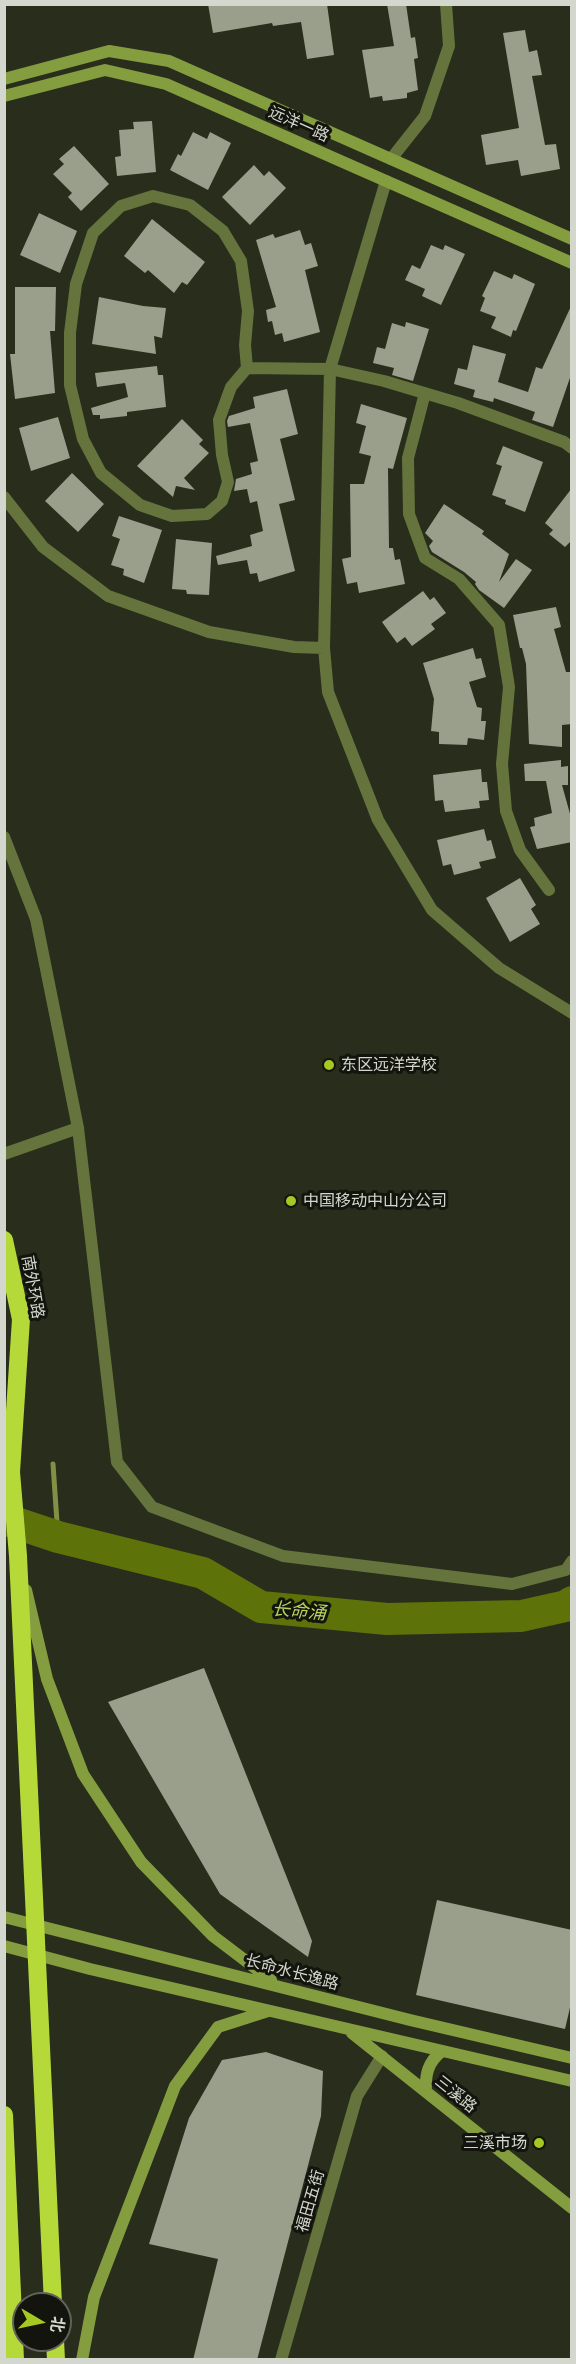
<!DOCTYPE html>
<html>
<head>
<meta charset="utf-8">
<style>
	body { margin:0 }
	#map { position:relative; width:576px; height:2364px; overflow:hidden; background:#282d1c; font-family:"Exo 2","Noto Sans SC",sans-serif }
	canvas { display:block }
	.frame { position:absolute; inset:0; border:6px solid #d4d7cd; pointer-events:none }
	.north { position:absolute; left:12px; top:2292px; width:60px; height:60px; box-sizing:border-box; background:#12140d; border:2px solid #60625a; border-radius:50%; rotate:99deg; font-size:16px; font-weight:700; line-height:24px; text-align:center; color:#d4d7cd }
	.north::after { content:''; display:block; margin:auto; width:21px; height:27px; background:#a5c823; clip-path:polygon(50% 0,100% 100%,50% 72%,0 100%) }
</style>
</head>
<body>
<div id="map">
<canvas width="576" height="2364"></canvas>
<div class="frame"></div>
<div class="north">北</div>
</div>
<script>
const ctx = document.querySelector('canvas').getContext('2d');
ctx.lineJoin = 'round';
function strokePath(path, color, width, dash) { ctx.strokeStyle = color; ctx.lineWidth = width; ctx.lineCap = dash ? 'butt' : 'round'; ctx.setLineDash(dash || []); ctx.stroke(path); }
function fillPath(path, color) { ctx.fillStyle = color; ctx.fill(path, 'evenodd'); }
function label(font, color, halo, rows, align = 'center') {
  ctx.font = font + ' "Exo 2","Noto Sans SC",sans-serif'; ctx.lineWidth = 6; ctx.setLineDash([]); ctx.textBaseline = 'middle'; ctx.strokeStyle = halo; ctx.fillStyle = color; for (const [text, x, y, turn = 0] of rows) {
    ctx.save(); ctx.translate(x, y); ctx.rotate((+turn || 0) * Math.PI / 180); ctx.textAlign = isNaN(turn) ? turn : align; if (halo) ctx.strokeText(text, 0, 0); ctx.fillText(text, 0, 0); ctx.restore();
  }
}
const stream = new Path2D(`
	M53 1464 58 1537`);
const river = new Path2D(`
	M4 1519 58 1537 203 1573 261 1607 387 1619 521 1616 566 1606 572 1602`);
const building = new Path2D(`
	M208 4H327L334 55 307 59 301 22 273 26 272 23 213 33Z
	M387 4H406L411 38 415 37 418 58 414 59 418 90 407 93V98L383 101 382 96 370 98 362 50 394 46Z
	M525 30 529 52 537 50 542 75 532 76 545 145 556 144 560 169 521 176 518 160 486 165 481 135 519 128 503 33Z
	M152 121 156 172 117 176 115 157 121 156 119 130 134 129 133 122Z
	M193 132 207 139 210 132 231 143 208 190 170 170 178 154 181 156Z
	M74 146 109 184 81 211 68 197 72 193 53 174 64 164 59 159Z
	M254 165 264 176 269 171 286 188 250 225 222 197Z
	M39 213 77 231 60 273 20 255Z
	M152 219 205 262 187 285 182 282 174 293 148 270 145 273 124 256Z
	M300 230 305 245 311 243 318 266 305 270 320 332 284 342 282 333 275 335 272 321 268 322 266 310 276 307 256 240 273 234 275 238Z
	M431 245 443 250 445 245 465 254 441 305 422 296 425 289 405 280 412 265 420 269Z
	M494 271 512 279 514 274 535 284 516 331 513 330 511 337 491 328 496 317 480 311 485 298 482 296Z
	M15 287H56L55 331H50L55 393 15 399 10 354H15Z
	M99 297 143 306 166 308 162 338 154 336 156 354 92 344Z
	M572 304V372L553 427 532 420 535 412 494 398 493 402 473 397 475 390 454 384 458 368 467 370 473 345 506 354 498 382 528 392 536 367 542 369Z
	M406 322 429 329 413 381 392 375 394 368 373 363 377 347 385 349 392 323 405 327Z
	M157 366 158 375H163L166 407 127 412V416L100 419V415H93L91 408 128 397 125 383 97 387 95 373Z
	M287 389 298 434 280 439 295 500 279 504 295 571 259 582 257 573 250 574 247 560 218 565 216 556 252 546 250 535 263 531 257 501 250 503 247 489 234 491 236 479 252 474 250 463 258 461 250 423 228 427 227 421 229 416 255 408 253 397Z
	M361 404 407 418 393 469 388 468 389 548H393L395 560 400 559 405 584 359 593 357 582 347 584 342 559 351 557 350 484H364L371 456 359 453 366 426 356 423Z
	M58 417 70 458 31 471 19 428Z
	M182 419 203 440 199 444 209 453 184 478 195 490 176 486 173 497 137 466Z
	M503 446 543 462 525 512 505 504 506 500 492 495 502 466 496 464Z
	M72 473 104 504 78 532 45 501Z
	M572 488V540L565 547 549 534 553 530 545 523Z
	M444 504 484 531 482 534 509 554 499 582 516 559 532 570 504 608 479 590 475 584 476 582 464 572 432 552 429 546 433 541 425 533Z
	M119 516 162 530 144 583 123 575 124 569 111 565 120 539 112 536Z
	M176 539 212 543 209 595 187 594 186 590 172 589Z
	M423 591 430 600 434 597 446 613 431 624 435 629 412 646 405 637 397 643 382 622Z
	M556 607 561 627 554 629 566 672H570L572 698V724L562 725V747L529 744 526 664 522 648H520L513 615Z
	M473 648 476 659 481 658 486 677 469 682 477 707 482 708 481 721H486L484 740 468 738 467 745 439 744V732L431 731 434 699 423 663Z
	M561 760V767L568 766V785H562L572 821V842L537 849 530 827 535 826 534 818 552 813 546 781H525L524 764Z
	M481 769 482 782H487L489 800 479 801 480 808 445 812 443 800 435 801 433 775Z
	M484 829 487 841 491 840 496 858 479 862 481 868 454 875 451 864 443 866 437 840Z
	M520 878 536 905 531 909 540 924 510 942 486 898Z
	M204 1668 312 1941 308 1957 220 1894 108 1702Z
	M437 1900 572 1930V1999L565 2029 416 1995Z
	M266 2052 323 2071 321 2116 257 2360H193L218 2259 149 2244 189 2118 222 2060Z`);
const street = new Path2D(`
	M391 159 425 116 449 46 446 4
	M247 368 245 345 248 311 241 261 223 231 190 205 153 196 121 206 93 233 76 284 70 333V385L83 439 101 473 140 505 172 516 207 514 222 501 228 482 222 455 219 420 231 387 247 368 330 369 384 381 458 403 564 442 572 448
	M425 393 408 458 409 514 425 558 459 579 499 625 509 687 502 764 506 811 520 850 549 890
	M4 497 43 547 108 596 209 632 294 647 324 648 328 692 378 820 432 910 499 968 572 1013
	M324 648 330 369 386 181
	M4 837 36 919 78 1128
	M4 1154 78 1128 117 1462 152 1507 283 1556 512 1584 566 1570 572 1561
	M281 2360 357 2096 382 2056`);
const secondary = new Path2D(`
	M4 79 109 51 169 61 572 239
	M4 96 105 70 166 84 572 263
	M26 1590 47 1679 83 1774 141 1862 213 1936 271 1980
	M4 1917 410 2020 572 2058
	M4 1946 90 1969 572 2081
	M352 2033 572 2208
	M426 2092C425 2074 428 2062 442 2051
	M82 2360 94 2297 175 2086 218 2027 268 2011`);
const highway = new Path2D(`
	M4 1240 21 1319 11 1472 18 1556 53 2304
	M4 2115 15 2360
	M55 2340 56 2360`);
const markers = [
	[329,1065,6,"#a5c823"],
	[291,1201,6,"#a5c823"],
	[539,2143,6,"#a5c823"]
];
const streetNames = [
	["远洋一路",299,124,24],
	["南外环路",33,1287,80],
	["长命水长逸路",292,1972,15],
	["三溪路",456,2094,39],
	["福田五街",310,2201,-74]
];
const poiNames = [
	["东区远洋学校",341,1065],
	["中国移动中山分公司",303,1201],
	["三溪市场",527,2143,"right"]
];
const waterNames = [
	["长命涌",299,1611,5]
];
strokePath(stream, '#819044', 5);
strokePath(river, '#5d7209', 32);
fillPath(building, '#999f8b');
strokePath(street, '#64743c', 12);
strokePath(secondary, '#849d3f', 12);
strokePath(highway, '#b4d939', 18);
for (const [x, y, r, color] of markers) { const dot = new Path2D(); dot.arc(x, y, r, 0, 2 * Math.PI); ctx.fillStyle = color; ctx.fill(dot); strokePath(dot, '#12140d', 2); }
label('16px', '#d4d7cd', '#12140d', streetNames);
label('16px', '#d4d7cd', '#12140d', poiNames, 'left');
label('italic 18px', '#b5d45b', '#12140d', waterNames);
</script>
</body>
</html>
